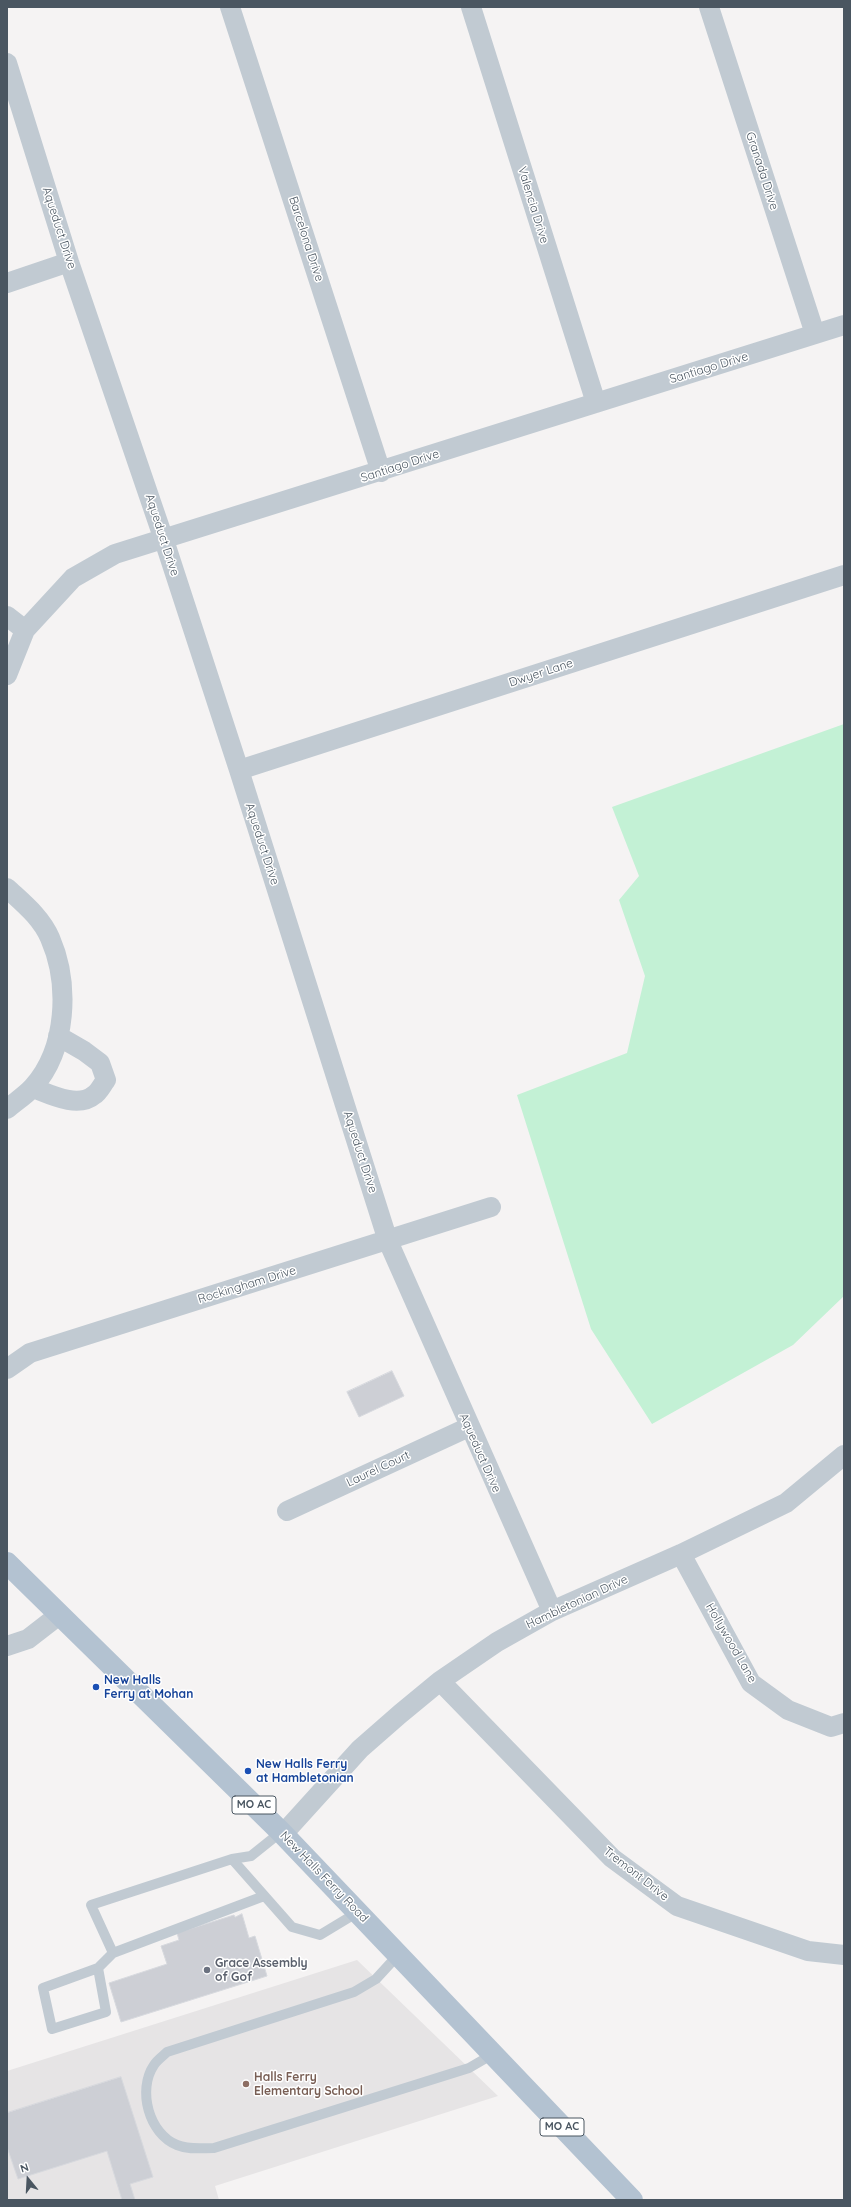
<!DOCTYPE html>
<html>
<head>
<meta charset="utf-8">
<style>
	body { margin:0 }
	#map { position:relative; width:851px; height:2207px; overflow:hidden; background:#f5f3f3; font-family:Quicksand,sans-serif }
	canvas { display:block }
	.frame { position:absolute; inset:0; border:8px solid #4a5661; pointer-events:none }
	.north { position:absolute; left:8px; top:2159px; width:40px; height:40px; -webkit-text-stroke:3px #fff; paint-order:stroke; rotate:342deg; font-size:11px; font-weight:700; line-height:16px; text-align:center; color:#4a5661 }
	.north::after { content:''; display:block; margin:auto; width:14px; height:18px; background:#4a5661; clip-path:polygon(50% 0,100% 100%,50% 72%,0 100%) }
</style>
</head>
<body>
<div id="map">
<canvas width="851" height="2207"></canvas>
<div class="frame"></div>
<div class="north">N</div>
</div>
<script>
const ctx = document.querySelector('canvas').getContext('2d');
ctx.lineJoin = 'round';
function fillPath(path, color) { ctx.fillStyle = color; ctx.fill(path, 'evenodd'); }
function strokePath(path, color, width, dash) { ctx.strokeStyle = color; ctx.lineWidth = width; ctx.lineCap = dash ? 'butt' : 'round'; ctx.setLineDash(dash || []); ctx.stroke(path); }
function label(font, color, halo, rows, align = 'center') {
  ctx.font = font + ' Quicksand,sans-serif'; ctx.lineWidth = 3; ctx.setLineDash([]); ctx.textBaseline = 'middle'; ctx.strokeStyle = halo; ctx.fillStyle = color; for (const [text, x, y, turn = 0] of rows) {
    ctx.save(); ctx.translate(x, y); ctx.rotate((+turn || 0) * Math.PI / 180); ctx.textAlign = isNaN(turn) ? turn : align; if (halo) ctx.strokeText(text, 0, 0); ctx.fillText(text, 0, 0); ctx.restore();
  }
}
const education = new Path2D(`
	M357 1960 498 2096 215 2186 219 2200H7V2071Z`);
const green = new Path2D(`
	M844 724V1296L793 1345 652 1424 591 1329 517 1095 627 1053 645 976 619 900 639 876 612 807Z`);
const building = new Path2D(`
	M392 1371 404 1396 359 1417 347 1392Z
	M242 1914 249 1938 255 1936 267 1976 121 2022 109 1983 167 1964 161 1946 179 1940 177 1933 234 1915 235 1917Z
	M121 2077 153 2177 130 2184 135 2200H122L107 2151 18 2179 7 2147V2113Z`);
const service = new Path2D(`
	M232 1859 292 1927 320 1935 358 1912
	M264 1896 113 1953 91 1905 232 1859 251 1856 281 1832
	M398 1955 376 1979 354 1992 167 2052C163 2056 157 2060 154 2065 137 2090 149 2134 177 2145 189 2150 201 2148 214 2148L469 2068 493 2054
	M98 1968 106 2012 52 2029 43 1988 98 1968 113 1953`);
const minor = new Path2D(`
	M230 7 381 472
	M471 7 596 403
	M709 7 815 334
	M7 63 69 262 164 540 239 770 388 1241 552 1611
	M7 283 69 262
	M7 616 25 630
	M7 675 25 630 73 578 115 554 844 325
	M239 770 844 575
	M7 888C23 903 41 917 50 938 70 984 67 1049 33 1087 26 1095 15 1102 7 1109
	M33 1088C49 1094 78 1109 94 1095 99 1092 102 1085 106 1080L100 1063 84 1051 58 1036
	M7 1369 30 1353 491 1207
	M287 1511 469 1427
	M681 1554 751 1683 788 1710 831 1727 844 1723
	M7 1646 28 1639 59 1615
	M440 1681 612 1858 677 1906 808 1951 844 1955
	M283 1834 360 1749 400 1714 440 1681 497 1642 552 1611 681 1554 786 1503 844 1455`);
const primary = new Path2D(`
	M7 1563 281 1832 632 2200`);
const markers = [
	[96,1687,4,"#1a4fb4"],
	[248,1771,4,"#1a4fb4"],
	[207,1970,4,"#6b7280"],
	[246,2084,4,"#8d6e63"]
];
const shields = [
	[254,1805,44],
	[562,2127,44]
];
const shieldNames = [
	["MO AC",254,1805],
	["MO AC",562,2127]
];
const streetNames = [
	["Granada Drive",762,171,72],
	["Valencia Drive",533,205,73],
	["Aqueduct Drive",59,228,72],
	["Barcelona Drive",306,239,72],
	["Santiago Drive",709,368,-17],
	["Santiago Drive",400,466,-18],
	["Aqueduct Drive",162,535,72],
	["Dwyer Lane",541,673,-18],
	["Aqueduct Drive",262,844,72],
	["Aqueduct Drive",360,1152,72],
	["Rockingham Drive",247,1285,-17],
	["Aqueduct Drive",480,1453,66],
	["Laurel Court",378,1469,-25],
	["Hambletonian Drive",577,1602,-25],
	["Hollywood Lane",731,1643,60],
	["Tremont Drive",636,1874,38],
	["New Halls Ferry Road",324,1877,46]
];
const transitNames = [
	["New Halls",104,1680],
	["Ferry at Mohan",104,1694],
	["New Halls Ferry",256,1764],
	["at Hambletonian",256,1778]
];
const worshipNames = [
	["Grace Assembly",215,1963],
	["of Gof",215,1977]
];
const educationNames = [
	["Halls Ferry",254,2077],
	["Elementary School",254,2091]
];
fillPath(education, '#e6e4e5');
fillPath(green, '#c3f1d5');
fillPath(building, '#cdcfd5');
strokePath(building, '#d7d9de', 1);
strokePath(service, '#c1cad2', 10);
strokePath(minor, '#c1cad2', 20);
strokePath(primary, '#b3c2d1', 22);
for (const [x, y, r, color] of markers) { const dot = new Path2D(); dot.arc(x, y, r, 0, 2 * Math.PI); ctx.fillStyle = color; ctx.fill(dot); strokePath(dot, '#fff', 1.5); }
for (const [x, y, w] of shields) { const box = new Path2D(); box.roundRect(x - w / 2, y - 9, w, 18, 3); ctx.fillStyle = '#fff'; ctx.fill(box); strokePath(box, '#4a5661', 1); }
label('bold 11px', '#4a5661', null, shieldNames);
label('12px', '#4a5661', '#fff', streetNames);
label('bold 12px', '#164399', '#fff', transitNames, 'left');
label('bold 12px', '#5b616d', '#fff', worshipNames, 'left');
label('bold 12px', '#785e54', '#fff', educationNames, 'left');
</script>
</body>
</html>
